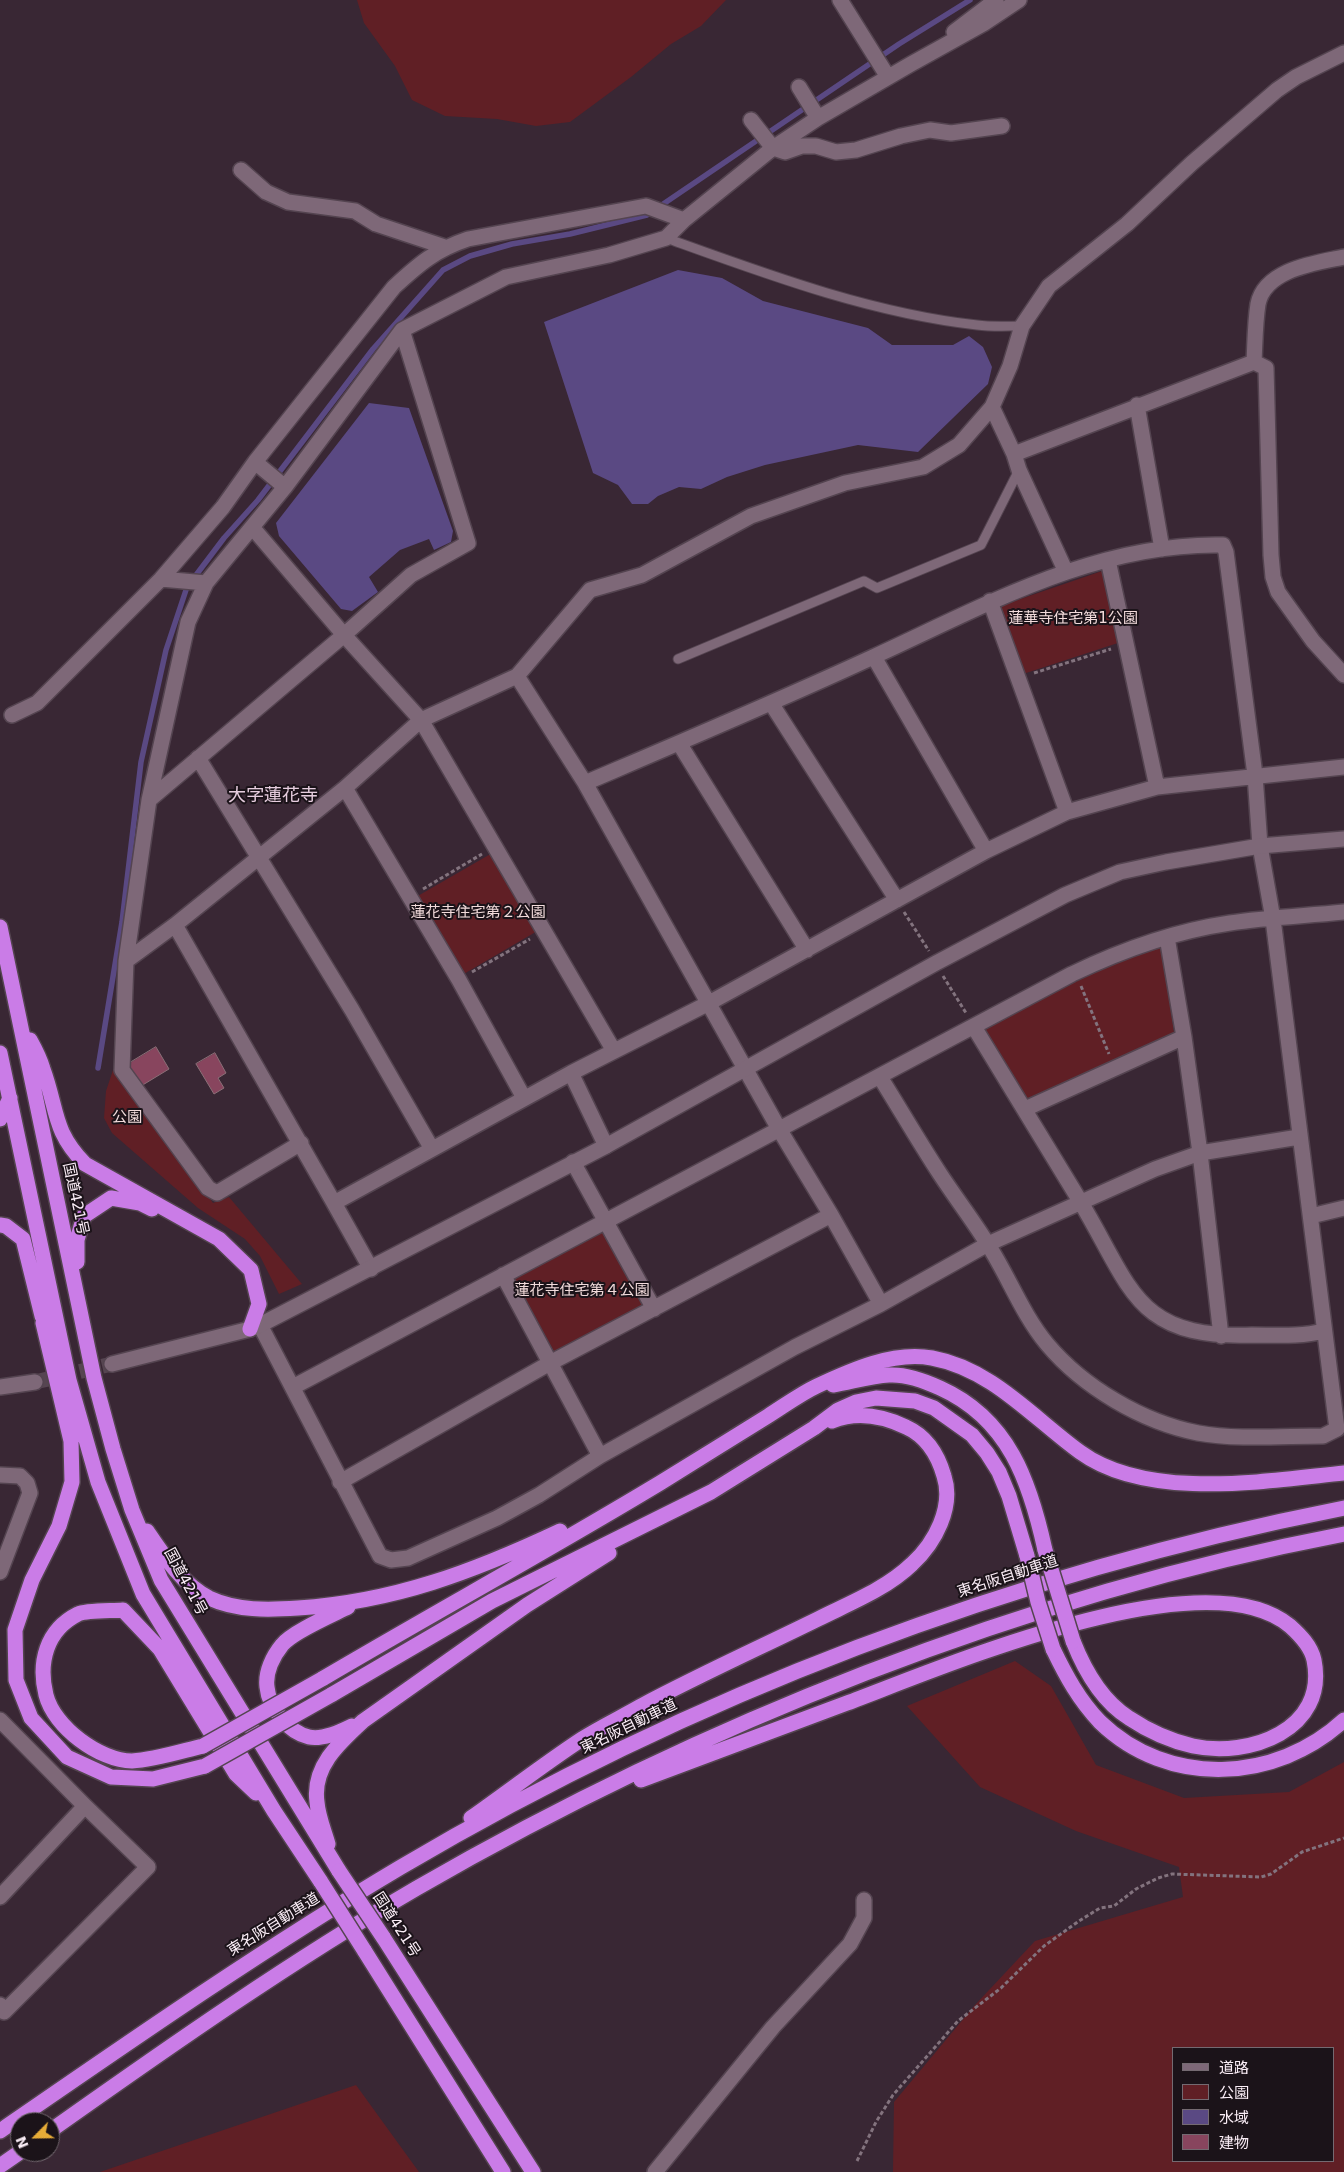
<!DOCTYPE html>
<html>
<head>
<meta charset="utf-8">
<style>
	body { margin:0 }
	#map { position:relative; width:1344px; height:2172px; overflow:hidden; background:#392734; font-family:"DejaVu Sans","Noto Sans JP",sans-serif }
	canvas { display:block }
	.legend { position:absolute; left:1172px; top:2047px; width:162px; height:115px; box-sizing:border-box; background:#1b1319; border:1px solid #746a71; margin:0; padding:6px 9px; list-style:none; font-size:15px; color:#faedf6 }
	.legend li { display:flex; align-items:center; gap:10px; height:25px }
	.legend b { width:25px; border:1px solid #746a71 }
	.north { position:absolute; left:10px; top:2112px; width:50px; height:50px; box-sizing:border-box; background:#1b1319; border:1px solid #746a71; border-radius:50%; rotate:247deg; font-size:14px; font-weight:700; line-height:20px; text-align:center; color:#faedf6 }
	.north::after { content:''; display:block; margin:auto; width:18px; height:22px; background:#e7ac37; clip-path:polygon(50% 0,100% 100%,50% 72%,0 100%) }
</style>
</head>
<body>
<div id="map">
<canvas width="1344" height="2172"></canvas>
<ul class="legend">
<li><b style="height:6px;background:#7e6878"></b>道路</li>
<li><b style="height:14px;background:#601f25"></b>公園</li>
<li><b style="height:14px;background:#5a4983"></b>水域</li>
<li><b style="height:14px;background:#88455e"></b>建物</li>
</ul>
<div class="north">N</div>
</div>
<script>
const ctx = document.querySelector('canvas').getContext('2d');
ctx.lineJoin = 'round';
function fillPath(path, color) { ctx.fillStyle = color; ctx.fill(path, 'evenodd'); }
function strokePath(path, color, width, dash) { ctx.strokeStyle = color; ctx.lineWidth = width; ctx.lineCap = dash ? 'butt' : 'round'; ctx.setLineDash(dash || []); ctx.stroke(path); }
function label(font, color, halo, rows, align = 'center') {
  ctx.font = font + ' "DejaVu Sans","Noto Sans JP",sans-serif'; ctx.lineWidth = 4; ctx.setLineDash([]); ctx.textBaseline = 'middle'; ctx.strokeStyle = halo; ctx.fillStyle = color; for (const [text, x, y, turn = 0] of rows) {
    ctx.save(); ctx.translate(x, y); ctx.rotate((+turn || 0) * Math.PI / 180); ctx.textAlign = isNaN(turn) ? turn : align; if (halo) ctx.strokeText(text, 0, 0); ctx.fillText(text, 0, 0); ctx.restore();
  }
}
const green = new Path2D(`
	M357 0H726L701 26 671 44 631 77 570 122 536 126 497 119 445 116 412 100 395 66 364 23Z
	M1105 570 1121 642 1023 674 997 607Z
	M494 852 539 930 462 975 416 897Z
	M1162 947 1174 1033 1027 1099 984 1029 1112 963Z
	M114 1067 213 1203 229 1197 302 1284 279 1294 260 1256 245 1239 198 1208 112 1133 104 1118 106 1091Z
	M605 1228 648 1305 556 1355 514 1278Z
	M1015 1661 1051 1686 1096 1765 1184 1798 1289 1792 1344 1762V2172H893L894 2102 975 2005 1035 1941 1183 1897 1179 1867 1076 1831 980 1787 907 1706ZM1173 2048H1333V2161H1173Z
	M356 2085 419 2172H100Z`);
const water = new Path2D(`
	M678 270 722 278 763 301 868 328 892 345H953L969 336 983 347 992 367 988 384 918 452 858 445 765 465 727 477 701 489 679 487 658 496 648 504H632L618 485 593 473 544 322Z
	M369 403 409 408 453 531 451 542 434 550 429 539 400 550 369 577 378 592 352 611 341 609 279 536 276 523Z`);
const stream = new Path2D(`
	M98 1068 122 922 141 762 166 650 187 587 224 538 258 500 373 349 443 270 470 256 512 244 570 234 647 215 899 44 970 0`);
const building = new Path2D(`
	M156 1047 169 1069 141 1086 128 1064Z
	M215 1053 226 1073 218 1078 224 1088 214 1094 196 1064Z`);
const secondaryTunnel = new Path2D(`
	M35 1382 112 1364`);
const path = new Path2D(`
	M1034 673 1111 649
	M423 889 482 854
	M904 912 929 951
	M472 972 530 939
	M943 976 966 1013
	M1081 986 1109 1054
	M857 2161 876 2122 893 2095 958 2021 1001 1988 1044 1946 1079 1921 1100 1908 1114 1906 1136 1889 1158 1878 1172 1874 1261 1877 1271 1874 1302 1852 1344 1838`);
const lane = new Path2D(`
	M666 238C766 274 870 313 977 325 992 327 1007 326 1022 326
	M678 659 864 581 877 588 981 545 1019 470`);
const street = new Path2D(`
	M840 0 888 77
	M954 32 996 0
	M799 87 818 118
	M751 120 773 148 785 152 802 146H816L836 152 856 150 901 136 930 130 951 133 1002 126
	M241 170 266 192 288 202 355 211 376 224 445 247
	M1254 362C1255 343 1255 323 1258 304 1265 269 1316 263 1344 257
	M1137 405 1162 549
	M992 407 1014 454 1019 470 1066 572
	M1014 454 1254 362 1266 368 1271 555 1273 577 1278 592 1313 641 1344 675
	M255 462 285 487
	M252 527 344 635 421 720 614 1051
	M1108 560 1157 787
	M161 579 206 583
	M990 601 1067 812
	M874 657 986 851
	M517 676 585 783 779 1129 831 1215 881 1304
	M771 703 897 900
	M12 715 37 703 161 579 223 507 255 462 394 287C419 264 435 250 468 239L646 206 684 220
	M679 743 807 950
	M198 758 352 1010 432 1149
	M585 783C681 742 778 701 873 657 984 606 1097 542 1223 545L1226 552 1255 775 1260 846 1273 919 1337 1429 1323 1436C1284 1436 1236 1440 1198 1433 1142 1422 1083 1387 1047 1344 1022 1314 1008 1275 987 1243 972 1219 955 1197 940 1174 919 1142 900 1109 880 1077
	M345 788 459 980 524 1098
	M149 800 344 635 411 575 468 543 402 330
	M175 925 334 1203 571 1073 709 1003 986 851 1067 812 1157 787 1344 767
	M1167 937 1184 1037 1200 1153 1221 1336
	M126 961 175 925 345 788 421 720 517 676 590 590 642 575 751 516 845 483 923 467 959 445 992 407 1010 366 1022 326 1049 286 1127 224 1192 163 1277 90 1296 77 1344 53
	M974 1027C1009 1085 1045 1143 1080 1201 1132 1287 1134 1339 1252 1335 1276 1335 1300 1337 1324 1331
	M571 1073 606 1146
	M1025 1109 1184 1037
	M301 1143 217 1193 208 1188 122 1070 126 961 149 800 188 622 206 583 285 487 402 330 506 277 609 255 666 238 684 220 773 148 818 118 911 64 983 24 1019 0
	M573 1162 654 1309
	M334 1203 371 1269
	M1311 1216 1344 1208
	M503 1275 600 1456
	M260 1325 380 1556 391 1560 408 1558 497 1518 539 1495 600 1456 795 1347 881 1304 988 1244 1155 1169 1200 1153 1299 1137
	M293 1387 1072 974C1122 950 1175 931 1230 923 1268 917 1306 916 1344 912
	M0 1475 20 1476 27 1483 30 1493 0 1572
	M340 1482 550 1363 831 1215
	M0 1720 85 1806 148 1867 4 2012 0 2005
	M0 1897 85 1806
	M655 2172 773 2027 850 1944 864 1918V1900`);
const secondary = new Path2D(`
	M112 1364 250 1329 260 1325 606 1146 936 963 1065 895 1120 872 1166 862 1260 846 1344 839
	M0 1387 35 1382`);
const highway = new Path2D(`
	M0 927 94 1378 113 1449 132 1510 161 1580 339 1871
	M30 1040C35 1049 40 1059 43 1069 58 1110 52 1130 85 1164L219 1239 251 1270 259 1304 250 1329
	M0 1053 69 1380 98 1482 143 1594 274 1811 321 1882
	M0 1119 10 1098
	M0 1225 6 1226 23 1239 42 1316 56 1335
	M77 1262V1240L84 1216 111 1198 140 1203 152 1209
	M43 1323 71 1441
	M833 1385C851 1382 871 1376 889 1375 906 1374 925 1381 940 1388 1009 1419 1030 1482 1045 1550
	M79 1420 71 1441 72 1482 59 1526 32 1580 15 1630 16 1680 31 1718 67 1757 111 1777 153 1779 205 1766
	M147 1531C164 1556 182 1584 209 1598 237 1611 268 1610 298 1608 394 1602 475 1571 560 1531
	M348 1607C332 1615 292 1632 282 1645 273 1656 265 1672 267 1687 269 1708 288 1732 309 1737 322 1740 340 1732 352 1726
	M1053 1649C1066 1676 1079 1700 1100 1722 1168 1788 1276 1783 1344 1720
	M322 1679C434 1613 549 1550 660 1483 696 1461 732 1438 768 1416 784 1406 800 1394 817 1386 851 1370 893 1351 932 1358 992 1369 1033 1418 1080 1452 1147 1501 1266 1481 1344 1473
	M331 1695 492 1601 711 1492 814 1428 838 1410 856 1402 876 1398 915 1401 934 1408 972 1435 987 1453 999 1472 1009 1496 1027 1556
	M203 1746C182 1751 154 1760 132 1761 100 1761 54 1727 46 1695 38 1663 46 1630 78 1614 87 1610 111 1611 123 1610L160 1649 236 1774 256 1793
	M641 1780C710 1754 779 1728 847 1703 941 1668 1204 1554 1290 1626 1300 1635 1311 1646 1314 1660 1328 1730 1249 1758 1193 1746 1171 1741 1147 1730 1129 1718 1102 1701 1084 1669 1073 1641
	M471 1818C508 1792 544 1764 582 1739 601 1727 622 1717 641 1706 699 1675 759 1648 818 1619 850 1603 886 1589 912 1564 935 1543 954 1507 944 1476 938 1455 926 1436 906 1427 883 1416 857 1411 832 1421
	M328 1844C324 1830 318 1816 317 1802 312 1767 339 1743 363 1721L527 1605 609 1553
	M383 1937 533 2172
	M364 1950 503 2172
	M0 2131C132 2040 263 1949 401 1867 692 1695 1013 1573 1344 1508
	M50 2131C170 2046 290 1962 417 1888 699 1725 1024 1595 1344 1534
	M0 2166 20 2152`);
const highwayBridge = new Path2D(`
	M1045 1550 1073 1641
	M1027 1556 1038 1602 1053 1649
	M203 1746 322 1679
	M205 1766 331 1695
	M339 1871 383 1937
	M321 1882 364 1950`);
const parkNames = [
	["蓮華寺住宅第1公園",1073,619],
	["蓮花寺住宅第２公園",478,913],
	["公園",127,1118],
	["蓮花寺住宅第４公園",582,1291]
];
const streetNames = [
	["国道421号",75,1199,78],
	["東名阪自動車道",1008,1577,-18],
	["国道421号",185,1582,62],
	["東名阪自動車道",629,1727,-26],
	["東名阪自動車道",274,1925,-32],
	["国道421号",396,1925,57]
];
const quarterNames = [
	["大字蓮花寺",273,796]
];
fillPath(green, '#601f25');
fillPath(water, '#5a4983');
strokePath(stream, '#5a4983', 5.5);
fillPath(building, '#88455e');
strokePath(building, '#8a6f77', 1);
strokePath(secondaryTunnel, '#564551', 15, [15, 8]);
strokePath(lane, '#544450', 11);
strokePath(street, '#544450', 18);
strokePath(secondary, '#544450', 18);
strokePath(highway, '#544450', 18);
strokePath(path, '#83737e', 3, [4, 2.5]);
strokePath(lane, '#7e6878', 9);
strokePath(street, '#7e6878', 15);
strokePath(secondary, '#7e6878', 15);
strokePath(highway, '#ca7ce7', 15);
strokePath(highwayBridge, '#544450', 18, []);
strokePath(highwayBridge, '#ca7ce7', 15);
label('15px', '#f2dbdb', '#1b1319', parkNames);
label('15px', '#faedf6', '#1b1319', streetNames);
label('18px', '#e6cdde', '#1b1319', quarterNames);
</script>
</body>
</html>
